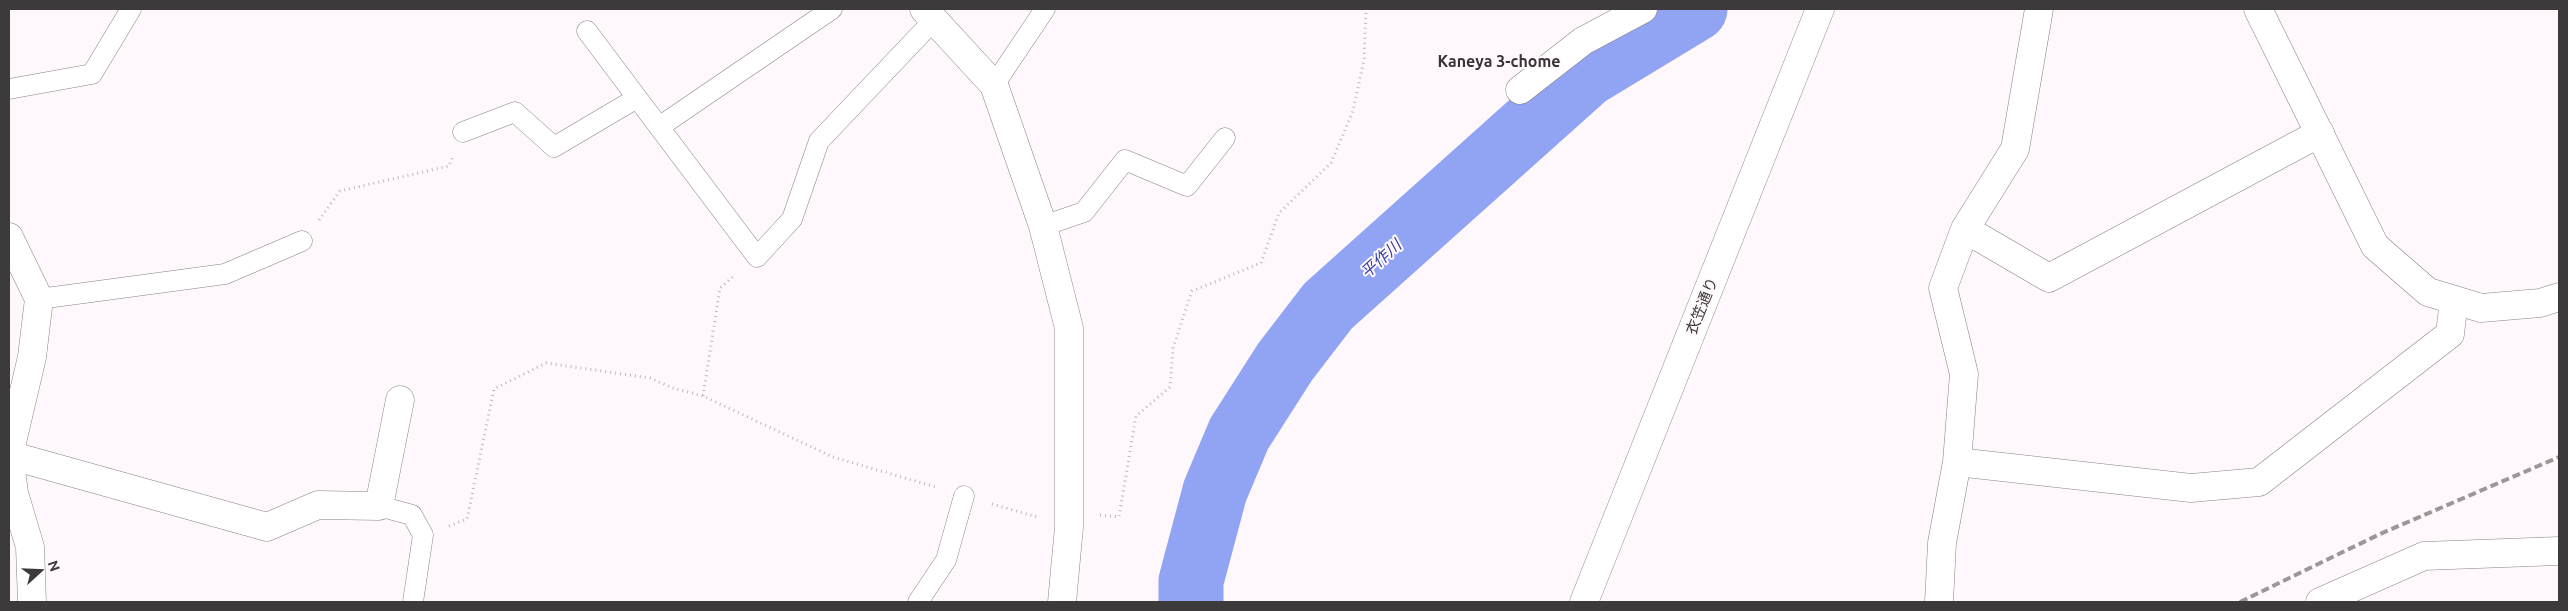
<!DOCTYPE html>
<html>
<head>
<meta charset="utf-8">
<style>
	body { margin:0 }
	#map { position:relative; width:2568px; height:611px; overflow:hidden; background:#fef8fc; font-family:Ubuntu,sans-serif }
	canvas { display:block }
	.frame { position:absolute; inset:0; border:10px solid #3c3a3b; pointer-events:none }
	.north { position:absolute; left:15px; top:546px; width:50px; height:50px; -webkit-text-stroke:4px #fef8fc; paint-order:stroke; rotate:70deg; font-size:14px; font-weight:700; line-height:20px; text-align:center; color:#3c3a3b }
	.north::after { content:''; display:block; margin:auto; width:18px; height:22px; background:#3c3a3b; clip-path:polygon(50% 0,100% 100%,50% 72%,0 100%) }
</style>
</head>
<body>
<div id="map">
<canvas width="2568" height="611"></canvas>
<div class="frame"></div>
<div class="north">N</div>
</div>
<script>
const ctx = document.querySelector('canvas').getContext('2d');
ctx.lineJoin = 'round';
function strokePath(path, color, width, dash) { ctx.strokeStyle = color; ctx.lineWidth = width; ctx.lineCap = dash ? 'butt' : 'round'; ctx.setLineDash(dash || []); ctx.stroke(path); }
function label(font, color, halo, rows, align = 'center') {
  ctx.font = font + ' Ubuntu,"Noto Sans JP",sans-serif'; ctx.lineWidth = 4; ctx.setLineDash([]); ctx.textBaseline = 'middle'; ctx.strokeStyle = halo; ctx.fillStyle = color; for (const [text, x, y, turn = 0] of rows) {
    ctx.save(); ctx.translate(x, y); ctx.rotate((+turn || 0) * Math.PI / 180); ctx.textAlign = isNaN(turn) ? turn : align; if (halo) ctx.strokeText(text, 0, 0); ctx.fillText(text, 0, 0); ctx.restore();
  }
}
const river = new Path2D(`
	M1191 602V581L1215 491 1239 434 1285 362 1328 306 1586 75 1695 9`);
const path = new Path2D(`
	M319 220 340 191 449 166 452 158
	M703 396 720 288 735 275
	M992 504 1037 517
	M1100 515 1119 517 1136 416 1170 387 1173 348 1192 291 1261 263 1279 213 1331 163 1353 111 1364 60 1366 9
	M449 526 467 519 494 389 546 363 650 378 673 388 703 396 833 457 936 487`);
const service = new Path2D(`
	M587 31 659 127 832 9
	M994 85 1045 9
	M9 89 92 74 131 9
	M659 127 757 257 792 219 819 141 934 20
	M463 132 515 112 554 147 637 98
	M1043 226 1084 212 1125 160 1187 186 1225 138
	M39 299 225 274 302 241
	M379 506 412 515 423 535 413 602
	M918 602 946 560 964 496`);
const minor = new Path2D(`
	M924 9 994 85 1043 226 1069 328V527L1062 602
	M1520 90 1583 41 1643 9
	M1965 229 2049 278 2320 133
	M9 237 39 299 32 357 9 455 14 493 30 547 32 602
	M9 455 267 527 318 505 379 506 400 400
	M1957 462 2191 488 2259 482 2450 334 2454 300
	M1939 602 1942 543 1957 462 1964 374 1943 288 1965 229 2015 149 2039 9
	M2320 602 2424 556 2559 551`);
const tertiary = new Path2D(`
	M2258 9 2375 246 2428 292 2481 308 2540 303 2559 297
	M1584 602 1820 9`);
const rail = new Path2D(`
	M2240 602 2380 534 2559 457`);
const streetNames = [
	["衣笠通り",1702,306,-68]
];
const neighbourhoodNames = [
	["Kaneya 3-chome",1499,62]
];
const waterNames = [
	["平作川",1381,259,-42]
];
strokePath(river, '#91a4f4', 65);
strokePath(service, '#878286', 21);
strokePath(minor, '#878286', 29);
strokePath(tertiary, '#878286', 29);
strokePath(path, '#bcb8ba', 3, [1, 4]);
strokePath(service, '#fff', 20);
strokePath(minor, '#fff', 28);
strokePath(tertiary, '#fff', 28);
strokePath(rail, '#9b9799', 4, [8, 4]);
label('15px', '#3c3a3b', '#fef8fc', streetNames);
label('bold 16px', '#373336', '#fef8fc', neighbourhoodNames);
label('italic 16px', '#35419d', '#fef8fc', waterNames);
</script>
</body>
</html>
